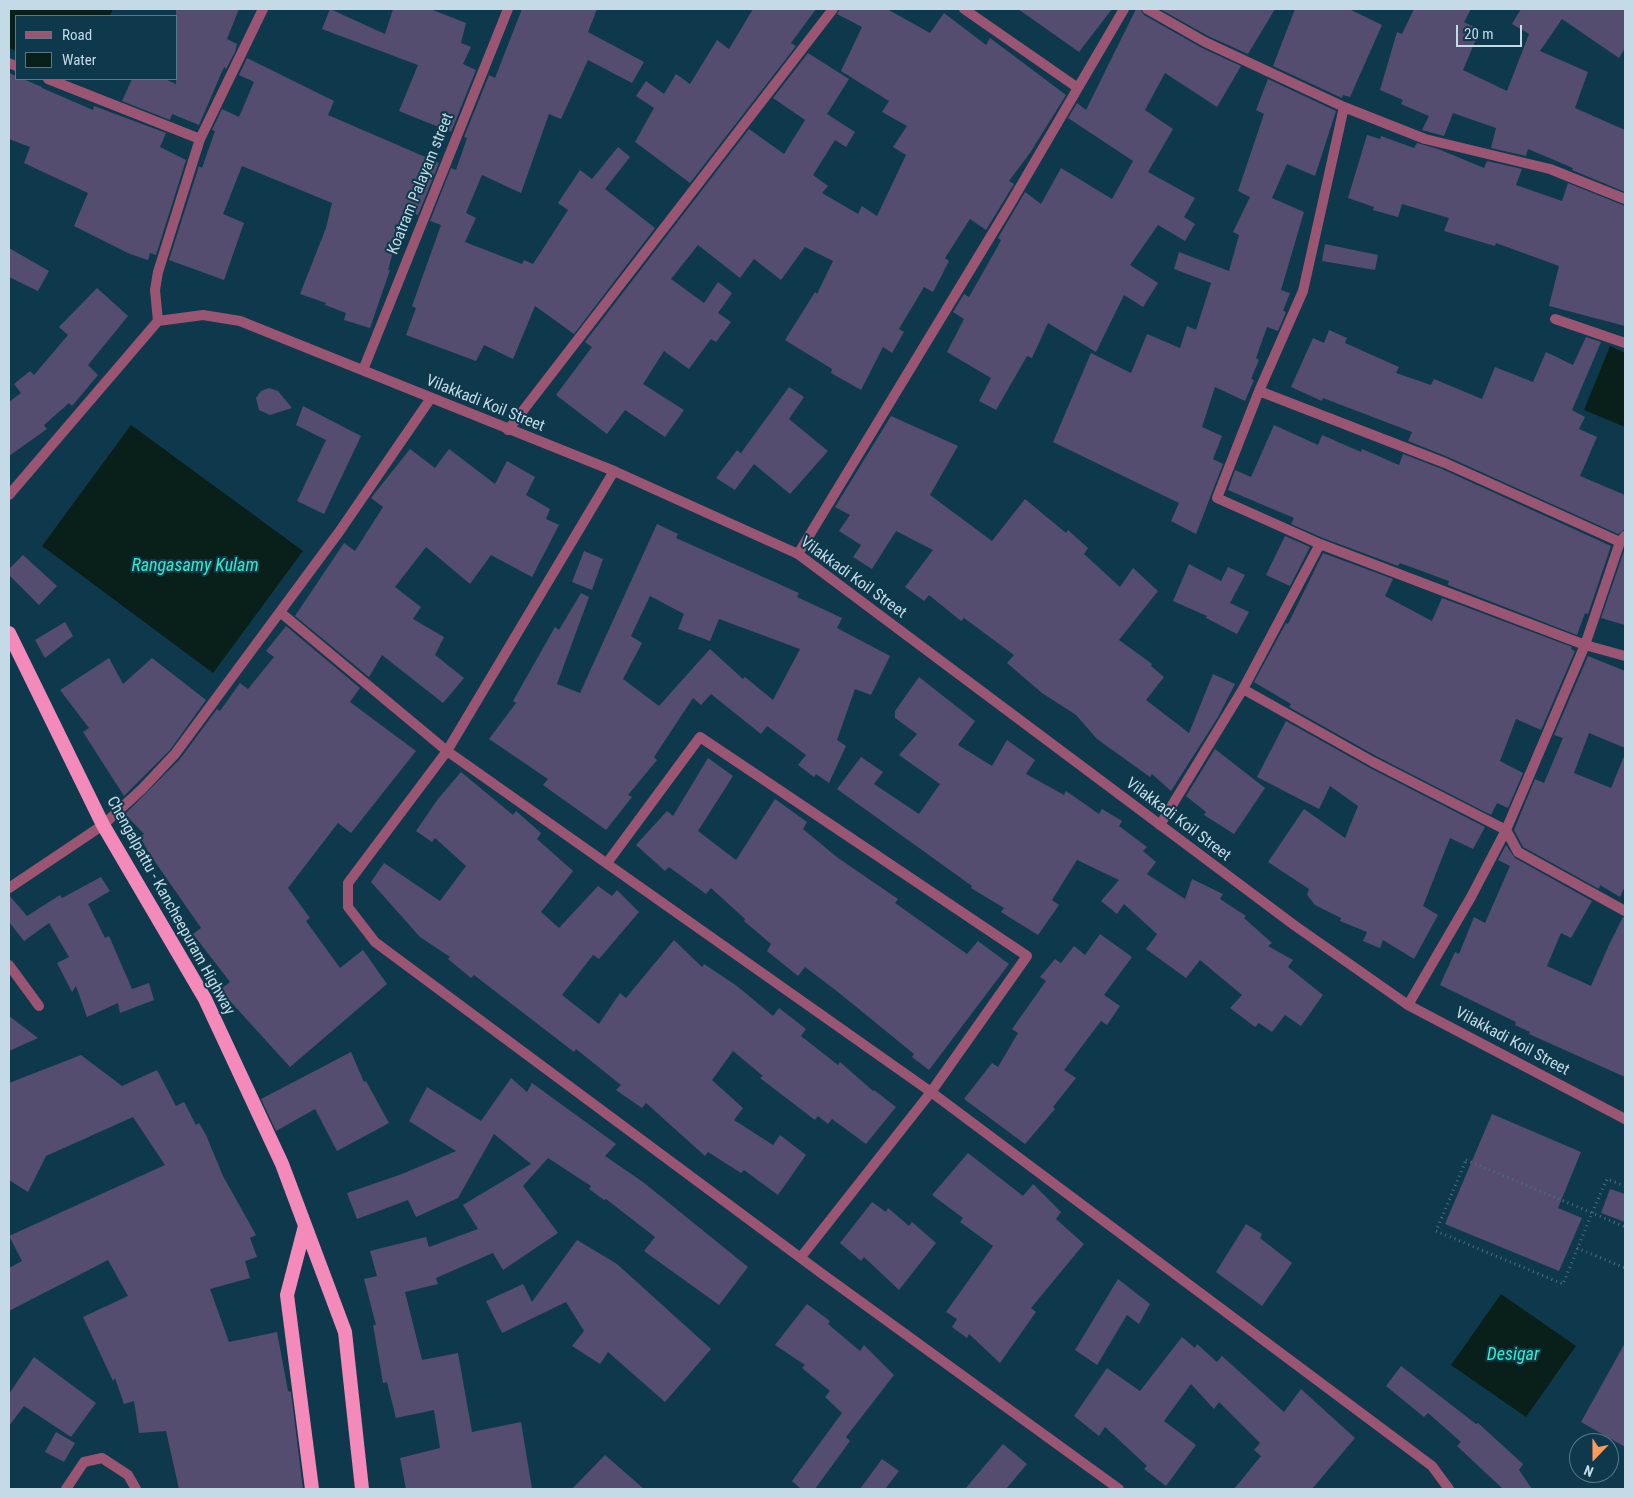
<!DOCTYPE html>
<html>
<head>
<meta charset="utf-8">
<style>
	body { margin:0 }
	#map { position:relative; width:1634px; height:1498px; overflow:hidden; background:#0e394c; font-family:"Roboto Condensed",sans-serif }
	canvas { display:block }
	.frame { position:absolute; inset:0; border:10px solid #c4dae6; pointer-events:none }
	.legend { position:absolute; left:15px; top:15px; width:162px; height:65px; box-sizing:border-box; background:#0e394c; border:1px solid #57798a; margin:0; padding:6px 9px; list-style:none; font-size:15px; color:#c4dae6 }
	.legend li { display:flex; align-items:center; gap:10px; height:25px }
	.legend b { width:25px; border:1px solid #57798a }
	.north { position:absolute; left:1569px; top:1433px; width:50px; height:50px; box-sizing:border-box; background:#0e394c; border:1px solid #57798a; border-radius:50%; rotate:202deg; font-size:14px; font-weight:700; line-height:20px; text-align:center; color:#c4dae6 }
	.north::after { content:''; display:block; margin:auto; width:18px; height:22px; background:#fe9b58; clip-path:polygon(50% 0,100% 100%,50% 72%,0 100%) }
	.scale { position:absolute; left:1456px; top:25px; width:66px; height:22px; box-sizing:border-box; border:2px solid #c4dae6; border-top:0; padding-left:6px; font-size:15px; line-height:18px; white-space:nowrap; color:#c4dae6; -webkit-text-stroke:4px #0e394c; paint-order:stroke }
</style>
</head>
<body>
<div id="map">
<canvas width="1634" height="1498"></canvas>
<div class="frame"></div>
<ul class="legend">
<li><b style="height:6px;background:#9a5573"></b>Road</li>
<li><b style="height:14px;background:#09201a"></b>Water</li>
</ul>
<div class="north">N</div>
<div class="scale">20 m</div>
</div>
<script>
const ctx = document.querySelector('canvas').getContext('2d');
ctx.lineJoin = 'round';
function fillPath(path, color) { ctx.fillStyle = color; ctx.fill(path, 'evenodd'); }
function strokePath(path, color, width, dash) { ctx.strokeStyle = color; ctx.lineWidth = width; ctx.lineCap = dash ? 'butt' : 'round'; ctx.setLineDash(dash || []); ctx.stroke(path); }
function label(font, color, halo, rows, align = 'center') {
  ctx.font = font + ' "Roboto Condensed",sans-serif'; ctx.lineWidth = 4; ctx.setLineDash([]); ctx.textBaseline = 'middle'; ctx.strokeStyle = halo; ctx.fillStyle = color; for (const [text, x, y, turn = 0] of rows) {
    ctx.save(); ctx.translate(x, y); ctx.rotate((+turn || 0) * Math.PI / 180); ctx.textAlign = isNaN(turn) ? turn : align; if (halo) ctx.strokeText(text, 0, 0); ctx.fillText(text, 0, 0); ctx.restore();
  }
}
const water = new Path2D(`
	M9 9H113L110 16H16V51L9 48Z
	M1610 346 1625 353V427L1584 410Z
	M131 425 303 551 213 673 42 546Z
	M1501 1294 1576 1346 1526 1417 1451 1365Z`);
const building = new Path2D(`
	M176 9H239L227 39 237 44 235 52 226 69 224 67 199 125 172 114 170 120 122 101 132 79H165L176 84Z
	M330 9 385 34 393 9H430L466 23 461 43 471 47 463 64 476 70 451 132 399 111 418 65 322 29Z
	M522 9H597L588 32 644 62 632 83 588 60 561 119 549 114 521 193 482 175 466 213 476 218 465 242 522 264 524 260 533 264 568 210 558 203 580 170 592 179 618 147 630 157 605 189 655 228 574 334 535 306 513 359 484 345 476 361 406 335 416 308 412 306 441 225 430 221 451 168 456 170 467 138 464 137 489 75 495 78Z
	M753 9H816L791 43 796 46 690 183 635 142 654 108 636 96 646 81 664 94 676 74 690 84 717 40 729 49Z
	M840 9H887L930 33 944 13 986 45 990 38 1066 95 1030 153 1009 181 1014 184 986 230 970 219 945 258 949 261 933 292 924 287 899 329 904 332 892 353 883 347 861 390 831 373 832 369 785 340 815 292 817 294 833 261 805 247 781 280 754 259 740 278 698 245 671 279 704 303 718 282 732 293 718 313 731 322 716 342 711 339 689 369 664 351 643 384 684 410 665 437 625 410 607 434 556 395 592 347 585 342 749 129 784 154 805 120 773 98 808 53 849 79 827 114 855 132 846 147 835 140 813 175 828 186 822 193 858 214 862 206 877 216 906 155 893 147 907 126 882 112 889 101 841 71 862 27 837 14Z
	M1018 9H1112L1079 52Z
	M1136 9H1140L1144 15 1202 48 1241 66 1217 107 1165 73 1145 110 1173 129 1148 172 1195 198 1184 217 1195 224 1185 241 1158 225 1130 265 1158 283 1143 307 1124 295 1096 352 1048 323 1032 358 1027 356 996 410 979 401 991 378 947 352 964 319 953 312 964 294 969 297 998 246 1001 240 998 238 1025 192 1041 204 1061 168 1112 199 1133 161 1068 118 1077 103 1086 110Z
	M1160 9H1275L1248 54 1208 36Z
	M1295 9H1349L1382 25 1350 97 1343 95 1342 98 1273 66Z
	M1414 9H1471L1464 22 1480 30 1463 70 1507 91 1529 34 1512 24 1521 9H1625V48L1619 58 1562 19 1540 51 1588 72 1575 108 1625 130V192L1572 170 1573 168 1528 149 1526 156 1491 148 1496 128 1453 113 1444 136 1422 130 1429 116 1401 104 1403 100 1380 90 1397 32 1402 34Z
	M247 58 334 101 328 115 439 163 418 215 408 211 400 227 388 270H390L370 328 344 320 346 313 325 305 326 303 300 294 326 228 332 203 242 166 223 214 244 223 224 280 169 260 199 166 202 168 215 131 212 130 222 109 239 117 254 82 239 75Z
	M9 73 16 76V79H23L42 87V88L93 110 94 106 166 133 160 147 186 160 156 255 150 253 148 260 130 254 74 226 88 193 24 163 30 147 9 139Z
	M1268 79 1336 111 1315 176 1287 164 1272 198 1304 212 1281 290 1290 293 1283 311 1286 312 1278 331 1267 327 1256 358 1259 360 1251 379 1254 380 1245 401 1215 387 1202 427 1222 436 1213 459 1223 464 1196 534 1171 521 1179 503 1053 442 1091 353 1131 373 1147 334 1180 348 1187 326 1196 330 1211 283 1174 269 1179 252 1229 271 1239 235 1233 232 1250 197 1238 191 1264 114 1256 110Z
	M1367 135 1380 139 1381 136 1414 148 1417 143 1438 149 1484 168 1487 161 1522 169 1516 185 1562 201 1568 183 1625 206V326L1549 306 1559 266 1496 243 1495 246 1444 231 1449 218 1402 204 1398 217 1373 210 1374 207 1348 198Z
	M1325 244 1378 255 1375 270 1322 261Z
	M9 248 49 271 38 291 9 277Z
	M97 288 128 316 88 365 98 375 72 406 69 403 44 425 47 429 9 456V402L21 393 14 384 30 371 34 375 68 335 59 327Z
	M1329 330 1347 338 1345 343 1399 367 1396 373 1431 385 1434 379 1482 399 1495 367 1533 382 1546 352 1573 365 1586 337 1601 342 1572 410 1585 417 1579 429 1597 437 1580 476 1625 495V529L1618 534 1448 457 1408 441 1412 432 1323 398 1322 401 1291 387 1313 338 1324 343Z
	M789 387 804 397 789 419 828 451 790 494 754 464 735 490 716 478 737 450 747 458 741 453Z
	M269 388 278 391 292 408 270 415 259 410 256 398 261 391Z
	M303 406 361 436 324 514 297 501 326 440 296 425Z
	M891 416 958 446 930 495 992 541 1025 499 1066 533 1068 530 1088 548 1084 554 1120 587 1133 568 1158 591 1119 640 1152 664 1151 666 1164 677 1146 700 1189 733 1213 674 1235 684 1218 717 1171 791 1152 774 1150 777 1097 739 1076 715 1042 693 1007 663 1014 655 964 618 961 621 929 595 924 601 905 587 933 550 896 531 872 569 853 557 861 545 839 531 850 515 835 507Z
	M1274 425 1318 445 1322 435 1361 452 1362 449 1399 465 1403 454 1442 469 1611 546 1588 614 1585 613 1577 635 1448 585 1449 581 1438 577 1400 563 1398 566 1323 538 1291 524 1294 518 1228 490 1235 470 1251 477Z
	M410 449 435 468 449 449 495 484 507 461 535 477 526 495 550 509 546 519 559 525 532 577 491 555 470 584 426 547 395 587 421 607 413 619 444 637 435 655 464 678 443 703 382 655 369 677 295 616 344 543 355 551 383 507 371 498Z
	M657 524 678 534 676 538 799 593 797 597 842 618 837 628 890 656 871 695 855 689 837 740 846 746 829 783 816 774 814 777 798 765 806 755 767 726 761 734 711 694 701 705 693 698 654 757 657 760 628 795 632 797 606 830 543 785 548 779 489 739 516 703 513 701 555 627 559 630 581 593 589 597 557 684 580 693ZM650 596 684 614 678 629 710 641 719 619 800 649 773 700 745 677 743 679 710 649 659 706 623 679 642 643 631 636Z
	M1285 536 1310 547 1290 586 1266 575Z
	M1625 548V625L1601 618Z
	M584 551 603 559 592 590 572 582Z
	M1323 553 1393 579 1385 596 1432 621 1442 598 1572 647 1571 649 1575 651 1541 730 1516 719 1500 761 1523 773 1508 808 1497 803 1491 815 1376 756 1289 707 1291 704 1254 682 1286 623 1288 624Z
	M23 555 57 586 39 605 9 575V569Z
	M1189 564 1221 581 1228 567 1245 575 1230 603 1249 612 1237 634 1206 618 1207 616 1173 601Z
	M65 622 73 636 45 658 35 640Z
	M286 626 360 688 350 702 416 751 351 833 338 823 288 888 310 918 306 921 340 968 363 950 387 984 290 1067 220 990 230 982 193 934 201 928 149 853 140 837 144 834 125 814 180 759 217 709 220 711 240 683 248 689 274 657 266 651Z
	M1588 656 1625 671V748L1589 733 1574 773 1611 788 1625 754V886L1620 897 1600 885 1599 889 1523 847 1514 830 1535 779 1544 783 1563 738 1554 735Z
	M109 658 123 684 152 658 206 700 170 750 124 796 83 732 89 728 60 690Z
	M919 677 975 721 958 745 992 766 1007 740 1035 760 1026 774 1064 795 1066 791 1099 814 1102 809 1122 821 1119 826 1147 847 1143 851 1156 862 1147 874 1185 899 1192 879 1223 894 1220 899 1246 916 1244 918 1272 943 1268 946 1293 960 1288 967 1323 995 1301 1026 1285 1015 1272 1032 1259 1023 1255 1027 1230 1008 1242 995 1200 960 1186 978 1146 949 1157 934 1124 904 1117 914 1101 901 1119 880 1077 860 1052 900 1059 905 1038 935 1001 912 1004 908 971 888 972 886 837 789 861 757 883 772 874 784 919 814 940 784 899 755 917 734 895 718V711Z
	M1286 721 1370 768 1485 827 1473 849 1450 838 1423 906 1438 915 1414 959 1383 940 1380 948 1363 941 1367 932 1340 921 1341 918 1315 905 1307 895 1309 889 1268 862 1304 809 1345 838 1358 806 1330 786 1319 809 1257 777Z
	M1215 749 1265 788 1234 834 1204 815 1206 812 1186 796Z
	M708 758 733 776 698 831 736 860 775 799 807 822 803 829 838 858 898 899 895 903 967 954 978 941 1009 964 929 1070 912 1057 914 1054 838 992 805 967 798 976 767 951 771 944 744 921 745 919 711 888 706 894 669 867 665 871 636 845 667 811 673 816Z
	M461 772 513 815 516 811 541 833 537 839 573 871 541 912 559 928 598 886 612 896 617 890 639 912 599 959 593 955 562 995 599 1024 620 993 626 998 674 940 702 967 704 964 737 986 773 1016 779 1008 806 1029 801 1036 838 1065 840 1062 873 1091 874 1090 896 1107 866 1144 832 1119 828 1124 818 1116 815 1120 760 1078 763 1076 733 1051 712 1080 743 1108 734 1120 773 1145 780 1135 806 1155 778 1195 744 1170 741 1173 708 1152 705 1156 646 1103 642 1108 616 1090 621 1085 576 1049 574 1052 474 975 471 978 448 959 450 957 420 937 371 882 384 863 440 901 466 866 435 838 432 842 416 831 438 799Z
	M1506 845 1515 858 1592 901 1571 938 1561 933 1547 966 1591 986 1608 947 1623 917 1625 918V1077L1529 1034 1530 1032 1515 1025 1516 1022 1440 985 1455 952 1459 954 1474 917 1485 923 1510 866 1498 860Z
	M101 877 110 891 88 904 105 938 109 936 132 989 149 983 154 1000 120 1013 118 1003 87 1017 76 986 72 992 57 963 69 957 49 923 24 941 9 922V895L27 916 60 895 62 898Z
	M1100 934 1132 957 1104 995 1120 1006 1107 1025 1101 1021 1064 1070 1076 1078 1053 1107 1055 1109 1025 1144 964 1099 992 1063 998 1067 1018 1033 1012 1029 1046 981 1040 977 1055 959 1061 963 1074 946 1085 955Z
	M9 1016 38 1038 9 1051Z
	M351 1052 364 1082 366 1081 389 1123 337 1151 315 1109 276 1131 261 1099Z
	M81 1055 122 1086 157 1070 176 1106 184 1102 196 1125 199 1123 206 1135 223 1176 256 1235 250 1238 257 1257 245 1261 250 1278 210 1289 229 1342 277 1332 288 1391 291 1392 303 1489H179L166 1431 139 1433 134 1401 124 1404 115 1378 113 1381 83 1317 128 1296 108 1260 9 1311V1268L22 1261 9 1236 165 1165 133 1117 46 1156 28 1192 9 1180V1083Z
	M511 1078 527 1092 532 1083 616 1144 605 1156 643 1182 748 1267 719 1305 644 1251 655 1237 606 1199 604 1200 589 1189 591 1186 548 1158 523 1186 558 1233 503 1270 493 1253 436 1278 438 1284 405 1292 422 1360 458 1353 472 1432 521 1422 532 1489H406L400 1458 440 1448 434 1410 396 1418 387 1382 383 1383 373 1325H376L364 1279 377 1276 370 1251 426 1237 429 1247 478 1229 463 1205 531 1164 494 1134 458 1198 416 1217 408 1200 357 1219 347 1193 402 1174 456 1151 409 1121 427 1087 481 1121Z
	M1492 1114 1581 1152 1558 1208 1582 1218 1559 1271 1445 1224Z
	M968 1153 1023 1196 1033 1184 1061 1212 1056 1219 1084 1244 1031 1308 1036 1312 1000 1363 969 1334 967 1338 952 1327 957 1319 946 1312 993 1246 960 1222 963 1218 932 1195Z
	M1610 1189 1625 1194V1222L1601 1213Z
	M872 1202 886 1212 888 1208 909 1226 912 1222 936 1243 899 1290 864 1257 861 1261 840 1243Z
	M1246 1224 1262 1234 1260 1238 1292 1263 1262 1306 1216 1272Z
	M577 1240 617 1264 711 1349 665 1402 608 1352 600 1364 572 1346 584 1331 566 1302 502 1333 486 1301 523 1284 532 1302Z
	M1118 1279 1150 1304 1139 1324 1127 1315 1097 1365 1075 1350Z
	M807 1304 830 1321 828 1324 860 1351 864 1345 894 1375 846 1437 850 1441 815 1489H801L792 1481 842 1413 825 1397 830 1391 802 1368 805 1365 775 1345Z
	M1182 1337 1195 1348 1197 1344 1217 1362 1222 1356 1284 1412 1301 1389 1355 1438 1312 1489H1234L1261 1456 1254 1450 1260 1443 1219 1402 1214 1409 1191 1384 1164 1421 1196 1445 1166 1486 1144 1469 1147 1466 1105 1427 1099 1436 1074 1416 1107 1368 1140 1391Z
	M1625 1343V1447L1581 1422Z
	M34 1357 96 1403 71 1437 24 1406 9 1426V1394Z
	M1401 1366 1476 1424 1478 1423 1523 1464 1519 1470 1532 1489H1503L1457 1446 1461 1442 1428 1413 1424 1417 1386 1386Z
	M56 1432 75 1443 64 1462 45 1452Z
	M1003 1444 1027 1464 1006 1489H965Z
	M605 1455 644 1489H572Z
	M882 1459 899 1471 885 1489H860Z`);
const path = new Path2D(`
	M1466 1160 1592 1213 1563 1284 1436 1231Z
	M1625 1186 1607 1179 1592 1213 1625 1227
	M1577 1248 1625 1268`);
const minor = new Path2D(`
	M964 9 1078 88
	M1147 9 1205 42 1344 107 1425 139 1550 169 1625 199
	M9 63 16 66
	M48 79 200 139
	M1344 107 1303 291 1259 391 1217 498 1320 544 1585 645 1506 830 1471 897 1408 1005
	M1555 319 1625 343
	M158 321 155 290 158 272 200 139 263 9
	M363 370 508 9
	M1259 391 1445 463 1620 542
	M508 430 833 9
	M614 471 447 751 348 883V907L375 942 821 1273 1119 1489
	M1625 536 1620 542 1585 645 1625 656
	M798 554 1009 206 1124 9
	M280 612 447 751 931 1092 1432 1466 1449 1489
	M1243 689 1373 762 1506 830 1518 852 1625 911
	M103 825 142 789 175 754 339 532 431 398
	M1160 825 1243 689 1320 544
	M607 863 700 737 1027 956 931 1092 801 1257
	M9 965 39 1006
	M66 1489 84 1462 102 1458 128 1475 136 1489`);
const tertiary = new Path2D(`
	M9 495 158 321 203 315 240 321 614 471 798 554 1294 925 1408 1005 1625 1119
	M9 888 103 825`);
const trunk = new Path2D(`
	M9 633 103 825 205 999 282 1164 345 1332 362 1489
	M305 1226 287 1295 312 1489`);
const streetNames = [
	["Koatram Palayam street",421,184,-68],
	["Vilakkadi Koil Street",485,404,22],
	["Vilakkadi Koil Street",853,578,36],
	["Vilakkadi Koil Street",1178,820,37],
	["Chengalpattu - Kancheepuram Highway",170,906,61],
	["Vilakkadi Koil Street",1512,1042,28]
];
const waterNames = [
	["Rangasamy Kulam",195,566],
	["Desigar",1513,1355]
];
fillPath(water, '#09201a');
fillPath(building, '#544d70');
strokePath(path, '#4c7081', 3, [1, 4]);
strokePath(minor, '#9a5573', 10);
strokePath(tertiary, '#9a5573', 10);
strokePath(trunk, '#f48aba', 14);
label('16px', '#c4dae6', '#0e394c', streetNames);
label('italic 18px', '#36ebc2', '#0e394c', waterNames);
</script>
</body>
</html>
